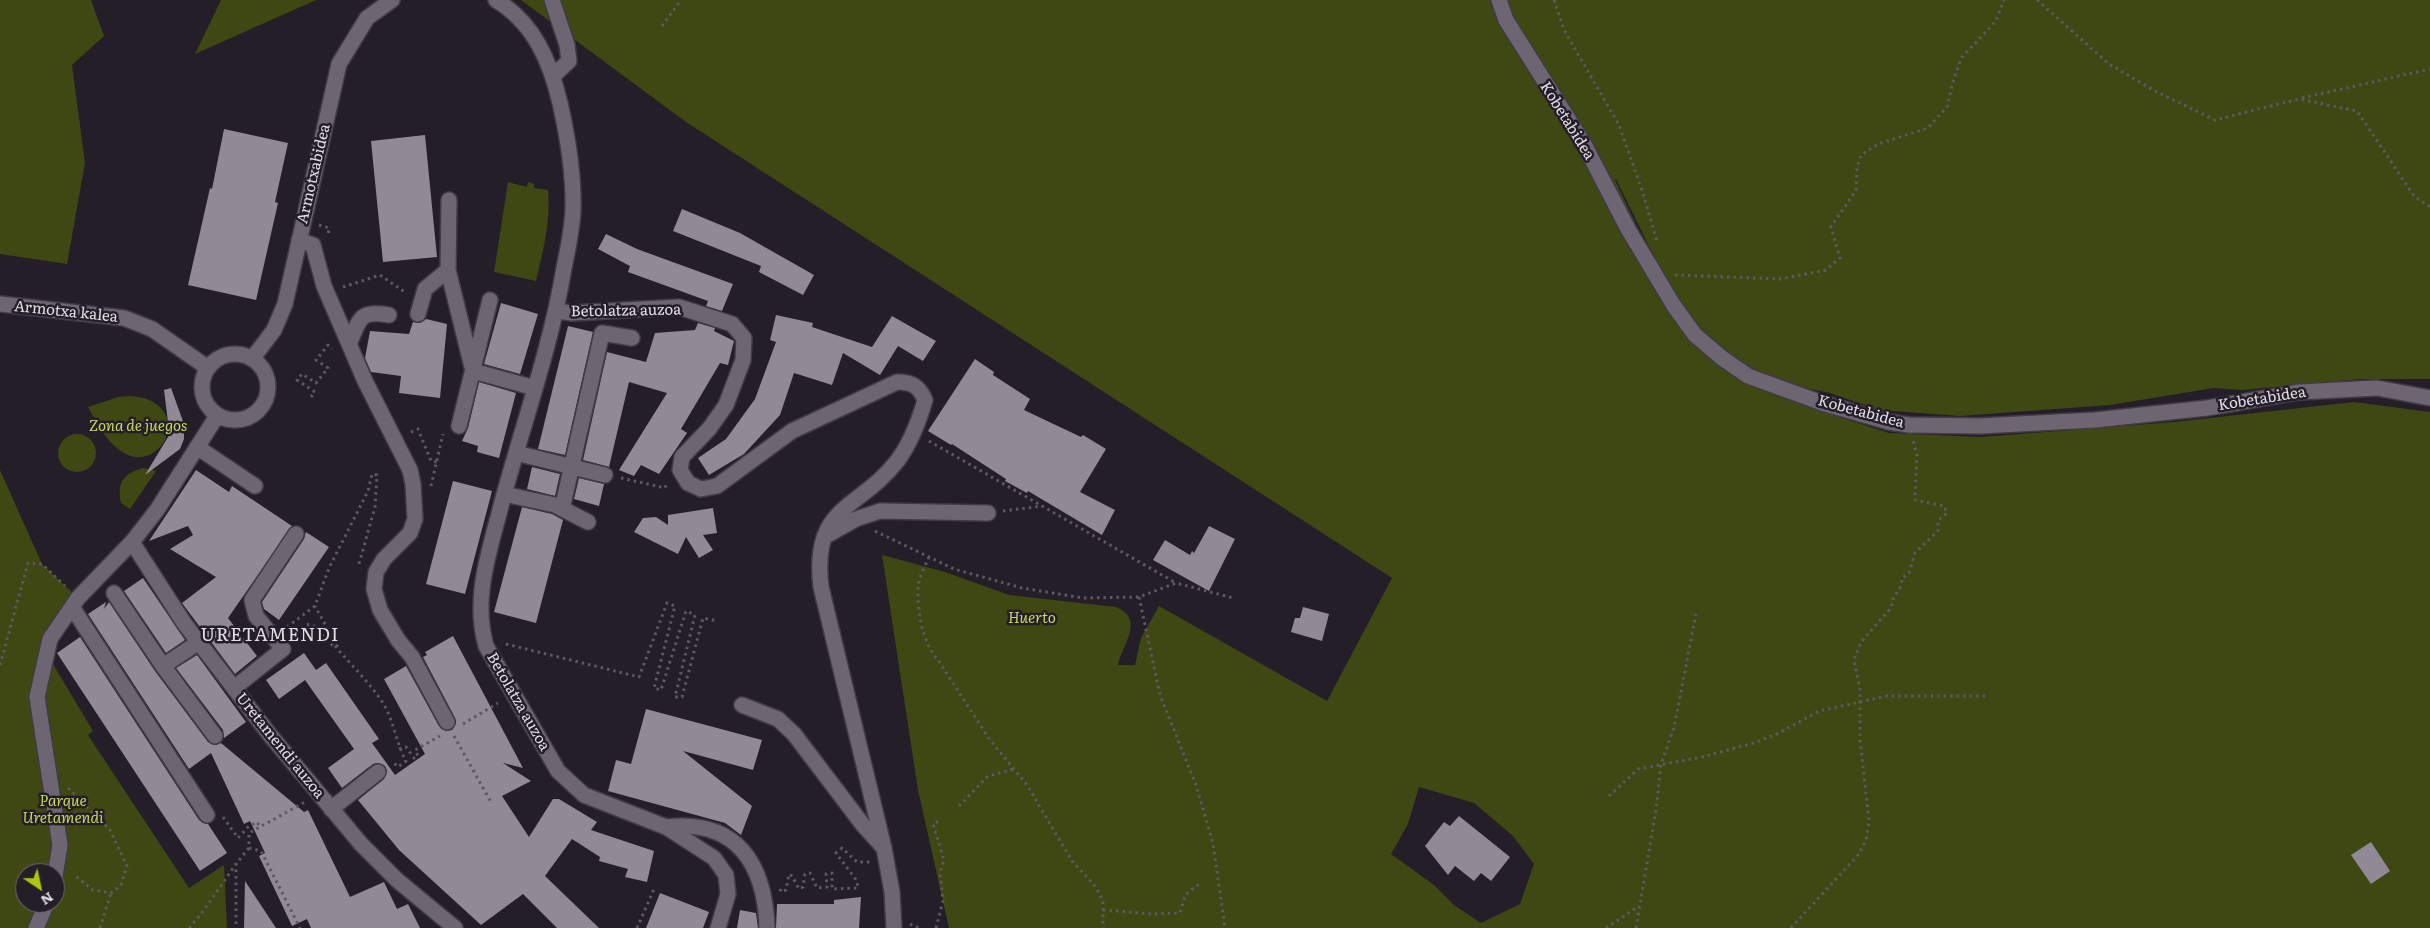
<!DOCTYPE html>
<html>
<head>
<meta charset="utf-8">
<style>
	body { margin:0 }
	#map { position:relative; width:2430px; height:928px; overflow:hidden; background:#241e28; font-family:Literata,serif }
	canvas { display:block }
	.north { position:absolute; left:15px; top:863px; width:50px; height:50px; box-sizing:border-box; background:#241e28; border:1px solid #706a74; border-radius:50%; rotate:146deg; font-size:14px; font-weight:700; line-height:20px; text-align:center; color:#e2dde5 }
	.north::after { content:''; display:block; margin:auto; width:18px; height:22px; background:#aec60b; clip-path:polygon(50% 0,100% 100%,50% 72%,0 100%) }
</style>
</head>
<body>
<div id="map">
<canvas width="2430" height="928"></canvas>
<div class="north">N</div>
</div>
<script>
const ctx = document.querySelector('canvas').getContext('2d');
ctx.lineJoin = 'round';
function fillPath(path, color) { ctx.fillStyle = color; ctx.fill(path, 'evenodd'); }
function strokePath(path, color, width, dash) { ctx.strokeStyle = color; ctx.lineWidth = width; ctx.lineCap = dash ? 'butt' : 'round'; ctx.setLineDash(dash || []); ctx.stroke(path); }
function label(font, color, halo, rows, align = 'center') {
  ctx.font = font + ' Literata,serif'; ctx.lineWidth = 5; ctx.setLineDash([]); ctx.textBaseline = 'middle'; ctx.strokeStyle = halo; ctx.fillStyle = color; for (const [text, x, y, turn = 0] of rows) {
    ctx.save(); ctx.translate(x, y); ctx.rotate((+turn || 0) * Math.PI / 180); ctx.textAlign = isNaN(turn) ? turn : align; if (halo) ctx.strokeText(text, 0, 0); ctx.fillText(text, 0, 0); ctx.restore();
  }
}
const green = new Path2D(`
	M0 0H91L104 36 72 65 85 163 67 264 0 254Z
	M221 0H316L195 54Z
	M521 0H2430V379H2361L2242 390 2214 388 2110 405 1960 416 1879 410 1830 393 1750 377 1829 414 1889 433 1981 437 2174 422 2354 402 2430 412V928H949L918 790 882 555 945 572 1009 595 1116 607C1145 619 1123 644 1118 665H1135L1141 638 1159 606 1327 701 1392 578 686 122ZM1616 179 1671 291 1673 303 1615 180ZM1419 787 1474 803 1513 836 1534 864 1520 904 1481 923 1454 905 1434 885 1391 854 1408 824Z
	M508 182 527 187 528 182 534 184V188L548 190C551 221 543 251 536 281L494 272Z
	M131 396C138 397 147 398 153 402 186 421 160 465 131 456 110 449 97 424 88 407L118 397Z
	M58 453a19 19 0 1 1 38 0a19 19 0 1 1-38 0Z
	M143 468 156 471 130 509 121 503C117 482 123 474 143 468Z
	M0 470 42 564 78 598 47 654 93 731 88 735 189 888 224 865 227 928H0ZM25 873H55V903H25Z`);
const building = new Path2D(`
	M224 129 288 143 275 202 278 203 256 300 188 285 210 188 212 189Z
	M425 135 437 257 383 262 371 141Z
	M682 209 740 233 814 275 803 295 759 272 761 266 673 231Z
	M606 234 637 249 733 284 722 311 706 306 708 301 628 272 630 266 598 249Z
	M501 303 538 314 520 374 484 364Z
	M776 315 813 323 812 327 872 347 892 316 936 341 923 361 898 346 880 375 843 353 832 385 794 373 780 415 744 454 709 475 698 458 726 439 755 399 776 342 770 340Z
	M426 319 447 324 440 398 399 393 401 376 371 372 365 358 370 331 409 334 413 322 420 323Z
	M698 323 715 328 714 331 734 341 728 365 720 363 681 429 687 433 659 474 641 465 634 476 619 470 667 393 629 382 609 467 583 460 607 352 646 362 655 333 695 330Z
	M568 326 593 332 565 455 538 449Z
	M975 359 994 372 993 375 1030 399 1024 410 1081 437 1083 435 1106 449 1080 492 1115 510 1102 535 1028 491 1027 493 1005 481 1006 479 952 444 951 445 928 431Z
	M479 382 516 393 499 458 477 452 478 446 462 441 468 428Z
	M171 388 184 424V439L180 449 145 475 168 437 169 430 164 390Z
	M532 467 560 474 555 496 527 489Z
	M196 470 229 492 232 486 292 526 228 618 257 656 235 674 182 603 216 577 170 549 193 535 188 526 149 541Z
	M579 478 604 484 599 506 574 499Z
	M453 481 492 491 465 594 426 584Z
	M522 507 552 514 563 520 536 623 494 612Z
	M713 508 717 533 703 535 713 550 699 558 686 537 678 554 634 532 643 518 656 517 668 525V515Z
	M1209 526 1235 539 1209 591 1153 560 1165 540 1190 555 1192 551 1194 553Z
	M306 532 329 547 279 620 264 609 262 602 304 539Z
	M143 578 185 640 166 653 124 591Z
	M106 602 104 609 109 602 155 671 208 742 216 745 221 743 304 812 308 810 350 897 384 882 397 909 408 904 420 928H311L307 919 292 926 259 856 265 853 250 821 244 824 211 753 189 769 88 614Z
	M1303 607 1329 614 1322 641 1291 632 1295 618H1300Z
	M453 636 523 768 503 763 531 781 502 796 529 837 553 799H559L597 822 591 830 654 851 647 882 625 877 628 869 599 861 600 857 572 839 545 876 599 928H557L523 894 481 925 399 850 358 800 384 779 387 771 385 766 377 763 373 764 342 788 328 768 354 749 305 680 279 699 266 680 304 653 316 670 326 663 379 739 372 743 395 775 425 754 384 679 406 666 439 726 446 731 452 730 456 723 455 718 423 657 427 655 425 652Z
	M80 637 199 820 208 824 227 853 200 871 57 653Z
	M197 655 246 722 224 738 223 730 176 668Z
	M646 709 762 740 753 770 683 751 752 806 741 835 725 823 608 791 616 760 631 764Z
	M1459 816 1510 857 1491 881 1481 873 1474 881 1455 866 1448 875 1425 846 1444 822 1450 826Z
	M2371 842 2390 871 2371 884 2351 855Z
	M245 881 276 928H244Z
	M660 893 709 912 703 928H646Z
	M861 897 859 928H776L777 904H834V900Z
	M740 910 756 913 758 928H737Z`);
const path = new Path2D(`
	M1554 0 1564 30 1619 125 1643 193 1657 242
	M2037 0 2109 64 2155 91 2215 120 2299 99 2357 111 2414 196 2430 207
	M662 26 681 0
	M2302 98 2430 69
	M319 225 329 228 328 236
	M1675 275 1780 279 1826 270 1840 258 1831 227 1856 190 1857 168 1861 155 1878 144 1928 128 1947 107 1954 78 1962 57 1996 21 2004 0
	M343 287 380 275 406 293
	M311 397 315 392 297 380 302 374 316 383 328 368 316 360 328 345 332 349
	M411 432 418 429 431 461 437 462
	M929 441 1176 583
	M621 478 665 488 667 482
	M431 486 443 434
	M1003 511 1042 506
	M875 531 954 569 1022 588 1083 598 1139 597 1176 583 1233 598
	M929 557C925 566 919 577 918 587 917 609 922 643 938 660L990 740 1027 785 1072 861 1096 887 1103 901V928
	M1139 597 1160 695 1196 785 1213 843 1225 928
	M287 627 315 606 329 568 368 491 372 474 377 475 375 507 359 564
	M291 636 306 625 312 624 334 647 337 646 315 606
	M506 644 639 677 667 603 675 606 654 688 661 690 686 611 695 615 675 697H682L703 618 718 621
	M335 646C351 665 370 683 383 703 394 721 396 743 406 761L398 767 393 762
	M0 665 28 563 42 564 65 586
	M463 724 498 703
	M454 736 492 804
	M399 749 406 747 414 758 418 756 415 750 440 736
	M68 788 110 830 127 866 121 885 111 893 93 890 73 874
	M1609 796 1638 769 1702 757 1754 743 1779 733 1819 711 1887 696H1988
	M959 806 988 776 1014 769
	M223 817 238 838 248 827 257 822 260 827
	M249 848 261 851 300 928
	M236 863V928
	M780 889 781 892 786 890 789 874 792 876 799 889 803 887 805 874 810 873 817 888 827 887 826 874 832 873V889L858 888 857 881 836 853 842 848 857 862H870
	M1103 910 1152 914 1180 913 1185 895 1199 884
	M910 924 919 928
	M100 928 111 893
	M189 928C212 903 227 873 249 848V833L305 802
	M637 928 654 889
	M936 928 943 901 940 873 944 860 933 824 940 820
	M1606 928 1639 906
	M1636 928 1656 810 1661 764 1674 728 1696 614
	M1791 928 1859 854 1866 840 1869 820 1860 740V690L1854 660 1861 642 1891 608 1893 599 1901 586 1902 578 1909 573 1915 553 1938 531V521L1947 513 1944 506 1915 500 1917 455 1913 440`);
const minor = new Path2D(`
	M496 0C534 23 550 61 560 103 568 138 574 175 573 211 572 230 568 249 564 268 551 347 523 424 502 502 490 550 472 597 486 646L558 771 584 795 666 827 714 858 726 875 728 894 718 928
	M552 0 567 45 569 61 553 76
	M1499 0 1506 20 1584 144 1628 229 1674 306 1695 335 1722 358 1748 376 1822 403 1889 422 1909 425 1980 426 2095 420 2207 408 2299 392 2377 388 2430 398
	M449 200 448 270 473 371
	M299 240 313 245 324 286 365 381 410 470 413 484 415 519 410 533 384 559 376 572 374 589 380 610 398 640 412 657 447 722
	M0 304 124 318 152 329 208 368
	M557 311 572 313 679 307 732 324 744 338 743 360 726 405 709 429 682 457 680 470 688 483 701 489 717 486 792 431 897 382C912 382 919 386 925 400 919 421 911 442 898 460 859 511 811 504 821 587L884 848 892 892 894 928
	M418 314 425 289 448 270
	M350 342C360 318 360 310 389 315
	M202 387a33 33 0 1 1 66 0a33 33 0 1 1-66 0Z
	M252 359 274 330 285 304 339 64 367 18 392 0
	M473 371 535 388
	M459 426 490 300
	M197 447 255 486
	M516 453 605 475
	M504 494 555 505 588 522
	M562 509 602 333 632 338
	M824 537 856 519 880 511 988 513
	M132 542 184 623 270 735 361 844 397 880 455 928
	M114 593 163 666
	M72 607 207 815
	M199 642 163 666 215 736
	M234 688 283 649 256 616 252 600 296 534
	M742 705 778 719 794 734 863 825 883 847
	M331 809 378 772
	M666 827C737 819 765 864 767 928
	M55 876 60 845 37 697 50 639 78 598 132 542 157 510 217 416
	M36 928 47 903`);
const streetNames = [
	["Kobetabidea",1567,121,58],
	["Armotxabidea",314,174,-77],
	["Betolatza auzoa",626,311,-1],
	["Armotxa kalea",66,312,6],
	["Kobetabidea",2262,399,-9],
	["Kobetabidea",1861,412,15],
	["Betolatza auzoa",518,702,60],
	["Uretamendi auzoa",280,746,51]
];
const parkNames = [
	["Zona de juegos",138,427],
	["Huerto",1032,619],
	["Parque",63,802],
	["Uretamendi",63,819]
];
const quarterNames = [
	["URETAMENDI",270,636]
];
fillPath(green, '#3f4713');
fillPath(building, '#918996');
strokePath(minor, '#403b44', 18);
strokePath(path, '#5d5861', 3, [2.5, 4]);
strokePath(minor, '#6d6572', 15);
label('15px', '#e2dde5', '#241e28', streetNames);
label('italic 15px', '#c3d959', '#241e28', parkNames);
ctx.letterSpacing = '1px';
label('18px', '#e2dde5', '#241e28', quarterNames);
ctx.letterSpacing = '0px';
</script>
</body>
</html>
